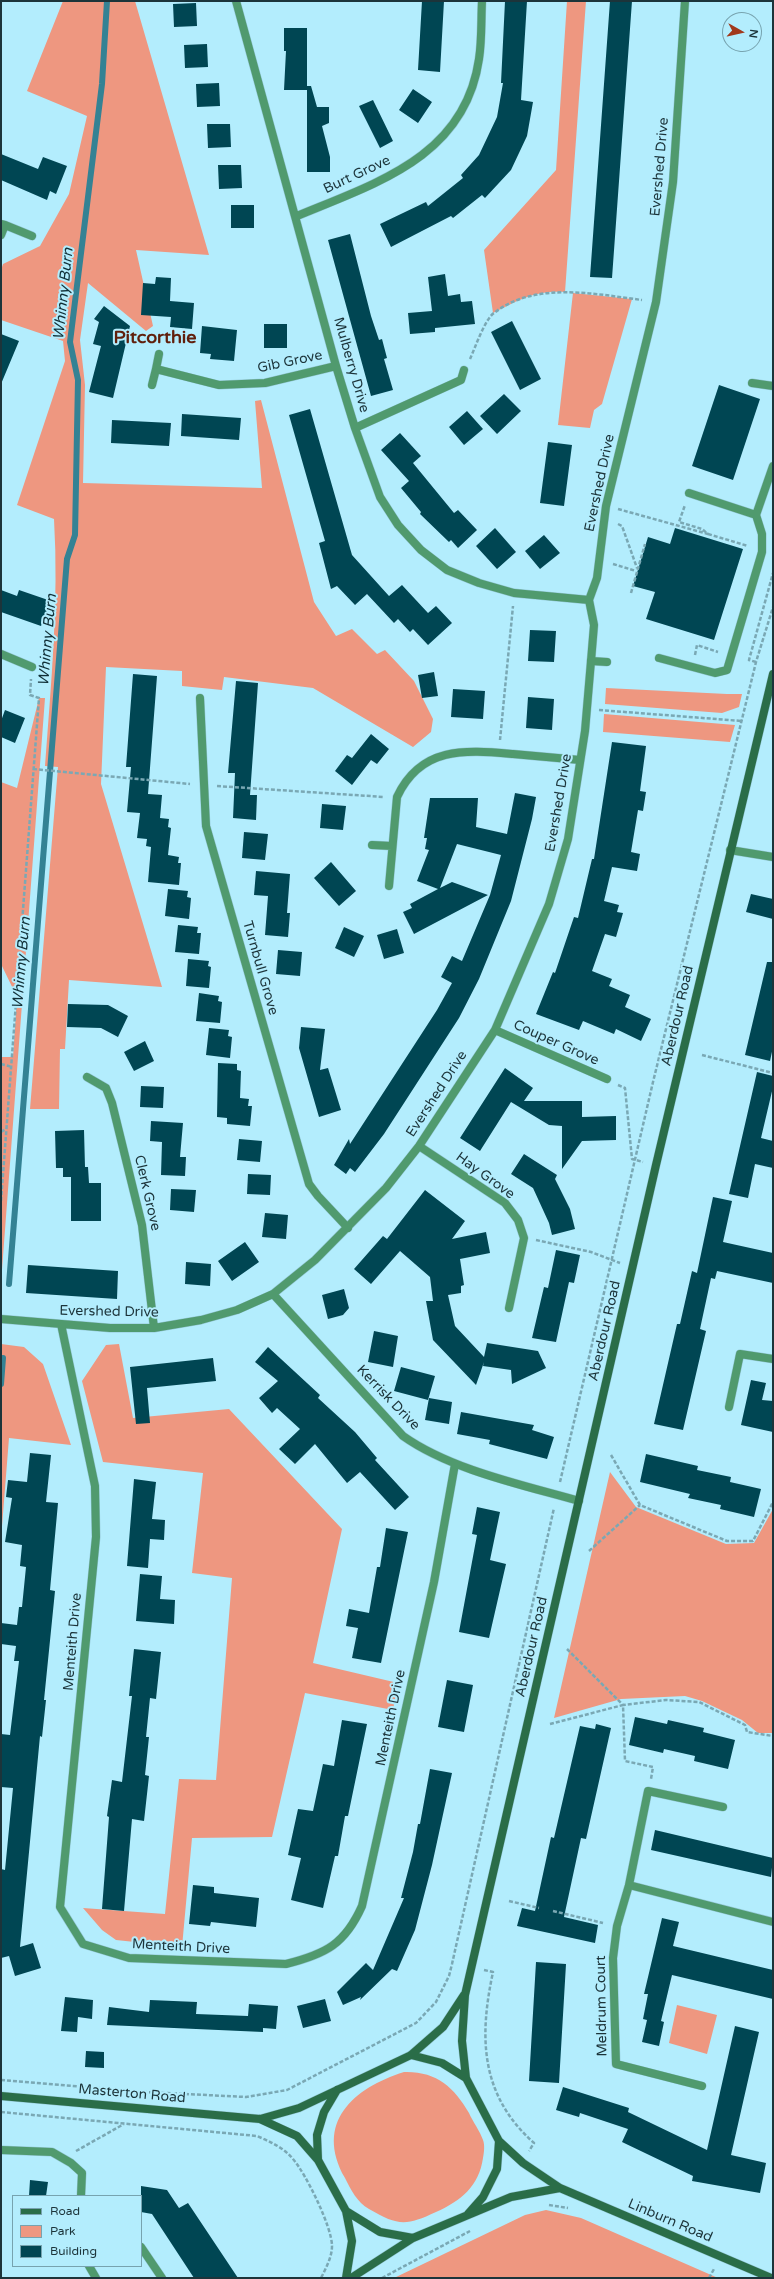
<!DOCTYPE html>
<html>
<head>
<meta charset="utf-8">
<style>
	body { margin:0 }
	#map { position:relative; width:774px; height:2279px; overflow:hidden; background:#b3edfd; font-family:"Varela Round",sans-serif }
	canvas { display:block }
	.frame { position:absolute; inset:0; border:2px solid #1c343a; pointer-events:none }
	.legend { position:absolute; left:12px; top:2195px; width:130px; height:72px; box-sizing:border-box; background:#b3edfd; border:1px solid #77a3af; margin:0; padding:5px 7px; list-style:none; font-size:12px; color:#1c343a }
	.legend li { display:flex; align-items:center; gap:8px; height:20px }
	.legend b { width:20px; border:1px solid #77a3af }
	.north { position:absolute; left:722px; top:12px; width:40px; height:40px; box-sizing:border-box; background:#b3edfd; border:1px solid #77a3af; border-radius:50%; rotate:98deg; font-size:11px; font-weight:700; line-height:16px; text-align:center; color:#1c343a }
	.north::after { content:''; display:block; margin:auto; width:14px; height:18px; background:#a1391c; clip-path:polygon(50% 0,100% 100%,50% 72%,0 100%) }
</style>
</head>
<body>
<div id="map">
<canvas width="774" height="2279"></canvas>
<div class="frame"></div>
<ul class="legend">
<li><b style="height:5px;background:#2a6d48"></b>Road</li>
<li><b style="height:11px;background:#ee9780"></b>Park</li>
<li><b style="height:11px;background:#004653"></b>Building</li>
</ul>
<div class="north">N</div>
</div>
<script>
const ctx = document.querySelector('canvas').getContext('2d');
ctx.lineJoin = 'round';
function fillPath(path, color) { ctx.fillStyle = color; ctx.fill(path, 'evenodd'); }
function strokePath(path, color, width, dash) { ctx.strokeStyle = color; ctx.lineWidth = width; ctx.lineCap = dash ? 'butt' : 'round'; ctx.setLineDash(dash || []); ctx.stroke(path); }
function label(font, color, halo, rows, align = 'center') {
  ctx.font = font + ' "Varela Round",sans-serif'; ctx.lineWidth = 4; ctx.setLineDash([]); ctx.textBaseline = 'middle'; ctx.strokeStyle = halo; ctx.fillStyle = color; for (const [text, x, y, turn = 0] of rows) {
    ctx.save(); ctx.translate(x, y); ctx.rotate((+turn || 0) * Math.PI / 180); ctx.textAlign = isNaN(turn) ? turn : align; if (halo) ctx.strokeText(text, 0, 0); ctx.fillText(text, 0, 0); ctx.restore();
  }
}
const green = new Path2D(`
	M63 1H135L209 255 136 250 153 326 146 331 88 283 80 340 85 385 83 483 262 488 255 401 261 400 314 602 336 636 352 629 377 654 385 650 414 681 433 719 431 732 413 747 313 688 224 677 222 690 182 686V671L106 667 101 784 162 987 69 980 65 1049H60L59 1109H30L58 767 45 766C51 684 59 602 54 519L17 505 65 361 63 341 1 320V270L3 264 40 246 69 194 87 116 27 91Z
	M567 1H586L565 292C535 290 519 300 493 313L484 250 556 170Z
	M573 293 632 299 602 404 594 410 590 428 558 425Z
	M606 688 727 694H742L739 707 722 713 605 704Z
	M39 698H45L1 1283V1057H13L17 997 1 964V782L17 788Z
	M604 714 735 725 730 742 603 732Z
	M1 1344 24 1347 43 1364 71 1445 9 1438 1 1539Z
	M119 1344 133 1418 229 1409 342 1529 313 1663 398 1683 393 1710 305 1693 272 1837 192 1838 182 1947 116 1940 102 1930 83 1908 165 1914 179 1779 216 1780 232 1578 192 1573 203 1473 103 1462 82 1381 106 1345Z
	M610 1472 636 1507 726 1544 754 1543 773 1509V1733H758L742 1720 702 1701 685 1696 621 1699 554 1718Z
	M677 2005 717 2015 707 2054 669 2043Z
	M404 2072C436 2071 454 2087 469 2113 473 2122 480 2131 483 2140 485 2145 484 2153 483 2158 479 2186 461 2201 436 2212 406 2226 398 2226 369 2209 357 2202 351 2190 345 2178 314 2123 353 2088 404 2072Z
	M546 2210 581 2218 718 2278H394L525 2215Z`);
const stream = new Path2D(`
	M9 1284 67 559 75 535 78 380 70 342 102 84 107 1
	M1 1384 3 1358`);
const building = new Path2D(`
	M422 1H444L440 72 418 70Z
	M505 1H527L521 100 533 102 527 136 511 170 485 198 482 195 453 218 451 216 391 247 380 224 426 202 428 206 463 178 461 175 479 155 497 117 503 83H501Z
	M610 1H632L612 278 590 277Z
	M196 3 197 26 174 27 173 4Z
	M284 28H307V86H311L317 107H329V123L322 126 330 157V172H307V90H284L286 51H284Z
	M207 44 208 67 185 68 184 45Z
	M219 83 220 106 197 107 196 84Z
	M413 89 432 102 418 123 399 110Z
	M373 100 393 141 380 148 359 106Z
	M207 124H230L231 147 208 148Z
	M1 154 38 169 43 157 67 166 56 194 50 191 47 200 1 180Z
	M218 165H241L242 188 219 189Z
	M231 205H254V228H231Z
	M350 234 371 316 379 340 382 339 387 358 384 359 393 390 371 396 328 240Z
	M445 274 448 296 460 294 461 302 472 301 475 324 435 328V332L410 334 408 313 432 311 428 277Z
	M156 277 171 278 170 301 194 303 192 329 170 327 171 317 141 315 143 283 155 284Z
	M104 306 130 326 113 398 89 392 101 346 93 344 99 322 94 319Z
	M512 321 541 379 520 390 491 332Z
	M264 324H287V348H264Z
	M202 326 237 330 234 361 210 359 211 354 200 353Z
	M1 334 19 341 1 384Z
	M719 385 760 399 733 480 692 466Z
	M504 394 521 411 497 434 480 416Z
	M310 409 352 555 389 596 402 585 428 613 436 606 452 623 428 645 413 629 410 632 398 619 394 623 367 594 355 605 337 586 331 589 319 543 325 541 289 415Z
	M467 411 483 429 464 445 449 427Z
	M182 414 241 418 239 440 181 436Z
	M112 420 171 423 169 446 111 443Z
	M400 433 421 456 413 463 454 513 458 510 477 530 458 548 451 540 449 542 420 514 421 512 401 488 409 481 381 450Z
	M548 442 572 445 564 506 540 503Z
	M495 528 516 552 497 569 476 546Z
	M675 528 743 549 714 640 646 619 655 592 633 586 648 537 670 544Z
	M544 535 560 553 540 569 525 551Z
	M1 590 17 596 19 590 51 601 41 626 1 612Z
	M530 630 556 631 554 662 528 661Z
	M434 672 438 696 422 698 418 675Z
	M133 674 157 676 148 794 162 795 160 818 169 819 168 827 171 828 168 855 179 857 178 863H181L179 885 148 882 151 847 146 846 147 839 137 838 140 813 127 812 131 767H126Z
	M236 681 258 683 250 795H257L256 820 233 818 235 773H228Z
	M453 689 485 691 483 719 451 717Z
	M528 697 554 699 552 730 526 728Z
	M5 710 25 718 15 743 1 737V721Z
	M371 734 389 749 377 764 371 760 352 785 335 771 347 755 352 758Z
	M612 742 646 746 640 791 646 792 643 811 638 810 631 852 640 854 637 871 612 867 604 901 619 905 617 912 623 913 616 937 605 934 592 971 612 979 609 986 630 995 625 1007 651 1019 641 1041 616 1029 614 1034 583 1021 579 1030 536 1014 553 972 555 973 574 917 578 918 592 859H594Z
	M515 793 536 797 532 819 511 901 479 979 459 1018 384 1134 355 1172 350 1168 346 1174 334 1165 349 1139 350 1144 437 1010 452 983 441 977 452 956 462 961 490 895 501 855 457 844 440 888 452 882 488 895 414 934 403 912 412 908 410 904 438 889 417 881 429 850 425 849 427 838H424L430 798H478L476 827 507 834Z
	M322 804 346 806 343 830 320 828Z
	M244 832 268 834 265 860 242 858Z
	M331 862 356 891 339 906 314 878Z
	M256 871 290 874 287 913H290L288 937 265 935 268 896 254 895Z
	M168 889 188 891 187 897 191 898 189 919 165 916Z
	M751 894 773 899V919L746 912Z
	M178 925 198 927 197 933H201L199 954 175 952Z
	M344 927 364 936 354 957 335 948Z
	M397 929 404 953 384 959 377 935Z
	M278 950 302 952 300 976 276 974Z
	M188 959 209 961 208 966 211 967 209 988 186 986Z
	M767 962H773V1047L770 1061 745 1055Z
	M199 993 219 996 218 1001 222 1002 220 1023 196 1021Z
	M68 1004 108 1005 128 1016 118 1037 101 1028 67 1027Z
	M301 1027 325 1029 320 1070 328 1068 341 1110 319 1117 299 1048Z
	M209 1028 229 1030 228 1036 232 1037 230 1058 206 1055Z
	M145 1041 154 1061 134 1071 124 1052Z
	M218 1063 237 1064V1070L241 1071 240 1098 249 1099 248 1106H252L250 1126 227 1124V1118L217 1117Z
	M505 1068 533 1088 524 1101H582V1117L616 1116V1140L582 1141 562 1169V1126L549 1125 511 1102 480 1151 460 1138Z
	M757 1072 773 1076V1087L761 1138 773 1141V1168L755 1164 748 1198 729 1194Z
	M141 1086 164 1087 163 1108 140 1107Z
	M151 1121 183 1123 180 1157H186L185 1176 161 1175 162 1142 150 1141Z
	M84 1130 85 1167H88L89 1183H101V1221H71V1177H63V1168H56L55 1131Z
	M239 1139 262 1141 260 1162 237 1160Z
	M524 1154 557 1175 555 1179 570 1209 575 1229 552 1235 549 1223 533 1188 511 1174Z
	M248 1174 271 1175 270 1195 247 1194Z
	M171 1189 196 1190 194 1212 170 1210Z
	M425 1190 465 1221 452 1239 486 1232 490 1253 460 1259 464 1285 461 1286V1293L448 1295 455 1326 484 1357 487 1343 538 1351 546 1368 512 1384 511 1370 483 1366 484 1362 476 1385 433 1340 426 1301H433L430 1277 400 1251 371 1284 354 1269 383 1236 387 1239Z
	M713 1197 732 1201 723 1242 773 1253V1283L717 1271 715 1279 711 1278 700 1329 706 1331 683 1430 654 1424 677 1324H680L692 1271 697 1273Z
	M265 1213 288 1215 286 1239 262 1237Z
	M245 1242 259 1262 232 1281 218 1261Z
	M556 1250 580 1255 574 1283 569 1282 556 1342 532 1338 544 1287 548 1288Z
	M186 1262 211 1264 210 1286 185 1284Z
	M28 1265 118 1271 117 1299 26 1293Z
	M344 1289 349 1308 343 1315 328 1319 322 1295Z
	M374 1331 398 1336 393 1367 368 1362Z
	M268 1347 320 1395 318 1398 355 1432 377 1458 375 1460 409 1497 395 1510 360 1472 347 1483 315 1444 295 1464 279 1449 300 1429 277 1408 272 1413 259 1398 278 1381 255 1362Z
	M213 1358 216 1381 147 1388 150 1423 136 1424 130 1367Z
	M401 1367 435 1376 428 1400 394 1391Z
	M751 1380 766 1383 762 1400 773 1401V1432L741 1425Z
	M429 1398 452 1402 449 1424 425 1420Z
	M461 1412 534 1425 532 1430 554 1437 547 1459 489 1444 490 1440 457 1434Z
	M30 1453 51 1455 46 1502 58 1503 50 1590 55 1591 44 1700H46L42 1737 40 1736 20 1947 33 1943 41 1968 15 1976 9 1956 1 1958V1869L5 1870 13 1788 1 1787V1734L10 1735 19 1661H14L16 1646 1 1644V1623L17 1625 19 1607H22L26 1567 20 1566 22 1545 5 1542 12 1498 6 1497 8 1480 27 1482Z
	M646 1454 698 1466 697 1470 731 1477 730 1482 761 1489 754 1517 720 1509 721 1505 688 1498 690 1494 640 1482Z
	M134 1479 156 1482 152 1519 165 1520 164 1540 150 1539 148 1568 127 1566Z
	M477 1507 500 1512 490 1560 506 1564 489 1638 459 1632 477 1535 472 1534Z
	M386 1528 408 1532 381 1663 352 1658 358 1628 346 1626 349 1609 369 1613 377 1567H380Z
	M140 1574 162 1576 160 1599 175 1600 174 1624 136 1621Z
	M134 1649 161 1652 156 1699 150 1698 146 1737H149L145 1775 149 1776 144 1821 132 1819 124 1911 102 1909 109 1817 107 1816 112 1780 122 1782 132 1696H129Z
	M447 1680 473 1685 464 1732 438 1727Z
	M635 1717 667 1724 668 1720 704 1728 703 1732 735 1740 728 1769 694 1761 695 1756 664 1749 663 1753 629 1745Z
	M342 1720 367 1724 348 1816H345L338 1856H335L323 1908 291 1900 301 1858 288 1855 298 1809 313 1811 323 1764 334 1766Z
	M596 1724 611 1728 586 1839 581 1838 564 1917 598 1925 595 1943 517 1926 522 1908 535 1911 551 1837 554 1838 580 1726 595 1729Z
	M430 1769 452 1773 432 1865 415 1930 397 1971 392 1969 360 2000 361 1997 343 2005 337 1992 366 1963 373 1970 404 1898H401L413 1852 418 1824H420Z
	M655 1830 773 1858 771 1877 651 1850Z
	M193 1885 214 1887V1893L259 1898 256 1927 211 1922 210 1926 189 1924Z
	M662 1918 679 1922 673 1946 773 1970V1999L672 1975 661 2021 664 2022 659 2046 642 2042 647 2020 643 2019 648 1994H644Z
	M536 1962 566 1964 559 2083 529 2081Z
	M65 1997 93 2000 92 2019 78 2017 77 2032 61 2031Z
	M325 1999 331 2021 303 2028 297 2006Z
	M150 2000 197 2002 196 2014 248 2016 249 2004 278 2006 276 2029 263 2028V2032L107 2025 109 2007 149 2012Z
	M735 2026 759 2032 731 2155 766 2163 760 2193 692 2181 693 2176 622 2142 628 2129 580 2113 579 2117 556 2110 563 2087 629 2108 628 2112 707 2150Z
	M86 2051 104 2052V2068L85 2067Z
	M30 2180 48 2182 46 2196H29Z
	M141 2186 167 2190 179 2208 188 2203 238 2278H194L152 2214 141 2212Z`);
const path = new Path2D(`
	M470 359C475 348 485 319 494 313 535 281 594 294 642 300
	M618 509 708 534 702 529 679 522 685 505
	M618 524 622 526 637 568
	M708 534 748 546
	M613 564 636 571
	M631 593 645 544
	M695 655 697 645 718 652
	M756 662 749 660 773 573
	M599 710 742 721
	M500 740 513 606
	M33 769 190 784
	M217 786 384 797
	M702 1055 773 1073
	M1 1064 12 1067
	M618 1085 625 1088 632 1159 643 1162
	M1 1132 6 1129
	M1 1201 39 698 30 695 31 679
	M536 1240 591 1252 620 1263
	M611 1455 640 1505 727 1541H753L773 1502
	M560 1482 653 1082 756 662 773 607
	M589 1551 640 1505
	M567 1649 623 1705 666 1700 699 1702 745 1725 747 1732 773 1736
	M550 1724 623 1705 625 1761 653 1767 651 1779
	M509 1901 539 1908
	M553 1911 603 1923
	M484 1970 493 1972C479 2037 480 2095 534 2143L529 2151
	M1 2080 146 2092
	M146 2095V2092L246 2097 287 2090 416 2023 436 2002 449 1976 452 1964 554 1508
	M1 2112 257 2136C271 2142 284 2148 293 2159 306 2174 332 2227 332 2246 332 2257 326 2268 321 2278
	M76 2151 124 2124
	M549 2205 568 2208
	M382 2278 470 2231
	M709 2278 714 2269`);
const lane = new Path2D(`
	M752 383 773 386
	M689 493 756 515 773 466
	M659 658 715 673 727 670 762 552V534L756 515
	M591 661 607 662
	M141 2247 162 2278`);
const street = new Path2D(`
	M236 1 336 366 355 428 380 497 398 525 421 550 447 570 479 583 514 593 589 600
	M297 216C376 183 465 157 479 59 482 40 481 20 482 1
	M1 224 5 225 1 235
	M5 225 32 236
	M156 369 159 354
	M152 385 156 369 219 385 265 383 336 366
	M355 428 461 380 464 370
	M1 654 32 667
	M200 698 206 826 309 1184 318 1196 348 1228
	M372 845 392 846
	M730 850 773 857
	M389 886 397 797C421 746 465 750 513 754 535 756 558 758 580 760
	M495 1030 607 1079
	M87 1077 106 1088 112 1103 142 1225 154 1328
	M419 1146 505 1203 518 1220 524 1238 509 1308
	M273 1294 403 1436C451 1470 523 1485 579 1501
	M1 1319 110 1328H154L201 1320 237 1310 273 1294 315 1260 386 1188 419 1146 495 1030 549 904 568 839 585 731 591 661 594 625 589 600 597 578 606 506 656 302 673 182 685 1
	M61 1324 95 1486 96 1537 60 1907 83 1944 129 1958 286 1964C326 1954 345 1944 362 1906L434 1582 455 1464
	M729 1407 740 1354 773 1359
	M629 1885 773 1922
	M702 2086 616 2064 613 1958 617 1926 629 1885 648 1791 723 1807
	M1 2150 52 2152 71 2163 82 2173 81 2196
	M89 2266 96 2278`);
const secondary = new Path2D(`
	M411 2055 442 2063 466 2078 499 2141 497 2169 483 2197 468 2214
	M466 2078 462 2041 465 1995 656 1165 773 674
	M337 2090 324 2112 317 2135 318 2160 346 2211 380 2232 413 2238
	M1 2096 260 2119 299 2108 411 2055 443 2027 464 1995
	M260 2119 297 2136 318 2160
	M499 2141 523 2163 560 2188 771 2278
	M346 2278 352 2241 346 2211
	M351 2278 413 2238 511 2197 560 2188`);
const streetNames = [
	["Evershed Drive",660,167,-85],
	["Burt Grove",357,175,-25],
	["Gib Grove",290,362,-12],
	["Mulberry Drive",351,365,74],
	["Evershed Drive",600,483,-78],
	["Evershed Drive",559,803,-80],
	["Turnbull Grove",260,968,74],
	["Aberdour Road",678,1016,-77],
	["Couper Grove",556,1043,24],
	["Evershed Drive",437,1094,-57],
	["Hay Grove",485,1176,36],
	["Clerk Grove",147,1193,77],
	["Evershed Drive",109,1312,1],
	["Aberdour Road",605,1331,-77],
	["Kerrisk Drive",388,1398,46],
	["Menteith Drive",73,1642,-85],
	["Aberdour Road",532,1647,-77],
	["Menteith Drive",391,1718,-78],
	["Menteith Drive",181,1947,3],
	["Meldrum Court",602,2006,-91],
	["Masterton Road",132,2094,5],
	["Linburn Road",670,2221,23]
];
const waterNames = [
	["Whinny Burn",64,294,-84],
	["Whinny Burn",48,640,-85],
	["Whinny Burn",22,963,-85]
];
const districtNames = [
	["Pitcorthie",155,338]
];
fillPath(green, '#ee9780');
strokePath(stream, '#348294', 6);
fillPath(building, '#004653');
strokePath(lane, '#95c8d6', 9);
strokePath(street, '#95c8d6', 9);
strokePath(secondary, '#95c8d6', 9);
strokePath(path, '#7aa8b4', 2.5, [4, 2]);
strokePath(lane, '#509a6e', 8);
strokePath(street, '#509a6e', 8);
strokePath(secondary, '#2a6d48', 8);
label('14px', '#1c343a', '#b3edfd', streetNames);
label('italic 15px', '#113038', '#b3edfd', waterNames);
label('bold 18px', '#601f0c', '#b3edfd', districtNames);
</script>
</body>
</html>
